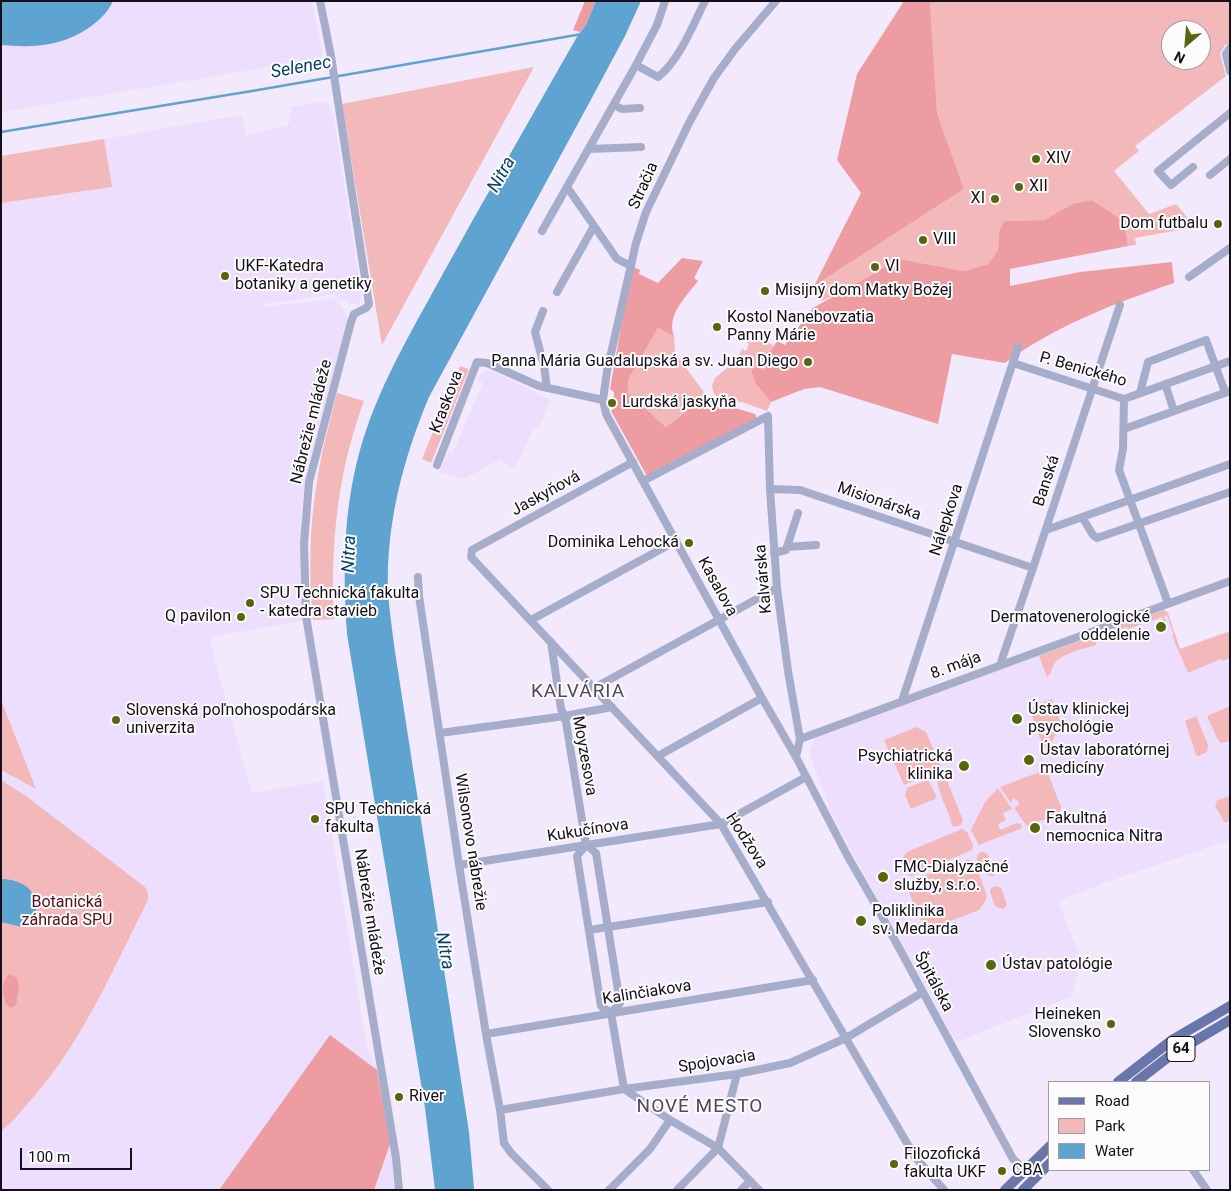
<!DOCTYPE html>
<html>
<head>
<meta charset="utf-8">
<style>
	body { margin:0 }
	#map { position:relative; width:1231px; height:1191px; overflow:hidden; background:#f2e9fc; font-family:Roboto,sans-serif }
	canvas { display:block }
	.frame { position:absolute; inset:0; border:2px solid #140f19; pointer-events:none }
	.legend { position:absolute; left:1048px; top:1081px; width:162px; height:90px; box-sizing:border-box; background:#fbfbfb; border:1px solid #9f9da1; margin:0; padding:6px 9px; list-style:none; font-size:15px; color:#140f19 }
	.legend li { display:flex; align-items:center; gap:10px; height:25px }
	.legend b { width:25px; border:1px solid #9f9da1 }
	.north { position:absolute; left:1161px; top:20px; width:50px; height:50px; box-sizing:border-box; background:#fbfbfb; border:1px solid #9f9da1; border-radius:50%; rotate:207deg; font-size:14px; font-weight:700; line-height:20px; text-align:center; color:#140f19 }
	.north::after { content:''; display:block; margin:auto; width:18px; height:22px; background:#56660d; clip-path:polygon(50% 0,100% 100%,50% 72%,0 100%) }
	.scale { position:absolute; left:20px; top:1148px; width:112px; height:22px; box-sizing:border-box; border:2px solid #140f19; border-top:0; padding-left:6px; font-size:15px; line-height:18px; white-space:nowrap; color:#140f19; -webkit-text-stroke:4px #fbfbfb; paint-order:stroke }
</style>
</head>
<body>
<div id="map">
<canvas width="1231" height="1191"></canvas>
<div class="frame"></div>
<ul class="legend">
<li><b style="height:6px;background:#6976aa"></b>Road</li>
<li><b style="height:14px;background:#f3b8ba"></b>Park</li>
<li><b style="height:14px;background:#5fa4d0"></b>Water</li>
</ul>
<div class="north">N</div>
<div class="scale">100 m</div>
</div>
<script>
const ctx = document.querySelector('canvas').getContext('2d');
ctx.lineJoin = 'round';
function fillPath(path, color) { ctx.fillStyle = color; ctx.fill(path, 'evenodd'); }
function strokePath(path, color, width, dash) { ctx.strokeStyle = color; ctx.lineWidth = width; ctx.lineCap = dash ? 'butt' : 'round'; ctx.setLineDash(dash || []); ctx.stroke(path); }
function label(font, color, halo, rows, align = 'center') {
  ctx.font = font + ' Roboto,sans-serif'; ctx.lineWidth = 4; ctx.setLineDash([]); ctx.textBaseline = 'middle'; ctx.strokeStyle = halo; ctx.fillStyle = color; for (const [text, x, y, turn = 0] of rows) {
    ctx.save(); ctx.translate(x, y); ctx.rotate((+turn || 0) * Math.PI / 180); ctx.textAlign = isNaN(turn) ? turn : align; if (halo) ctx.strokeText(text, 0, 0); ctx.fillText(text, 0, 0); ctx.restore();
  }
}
const built = new Path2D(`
	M1 1H312L323 58 1 112Z
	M319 102 326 103 332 108 362 299H359V305L351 304 342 300 336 294 263 304 264 307 330 299 336 300 348 317 307 470 301 512 302 621 210 637 214 658 252 793 323 781 366 1044 377 1070 393 1160 396 1190H1V203L111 187 104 139 242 115 246 135 287 126 290 121 288 114 293 113 291 107Z
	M488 371 494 372 550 400 542 421 532 432 515 468 502 462 500 459 464 479 440 472 448 452 453 453 483 383 477 380 479 377 483 372Z
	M1164 610 1168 613 1180 649 1230 631V840L1104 883 1058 901 1081 959 1072 996 956 1042 833 817 809 752 815 737Z`);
const green = new Path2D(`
	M930 1H1230V44L1225 45 1220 54 1226 76 1135 146 1139 151 1114 171 1149 214 1176 204 1195 227 1135 238 1136 245 1128 246 1124 221 1092 200 1072 204 1044 220 1004 221 999 231 998 250 988 264 964 271 899 259 839 293 822 301 814 286 964 189 937 113ZM1171 30H1201V60H1171Z
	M534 67 382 345 342 104Z
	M104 139 112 187 1 203V156Z
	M658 328 674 336 675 353 706 395 666 427 628 393V380Z
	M753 333 774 346 770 352 768 364 756 384 771 402 767 411 742 402 721 400 714 394 712 386 715 378 737 360 742 349 746 351 749 344 746 342 750 335 752 338 755 337Z
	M460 366 469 369 431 463 422 459Z
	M337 393 364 401C338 471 330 544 334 619L313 620C309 574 309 528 317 482 321 452 330 422 337 393Z
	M1164 610 1168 613 1180 649 1230 631V658L1222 661 1221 659 1188 673 1173 638V632L1167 615 1164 616 1166 621 1164 622 1162 617 1128 629 1127 627 1100 637 1101 641 1096 643V645C1086 648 1060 654 1055 663 1051 668 1052 673 1047 677L1039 656Z
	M1052 699 1061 724 1048 749 1045 750 1031 714V709L1035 705Z
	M1 700 36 789 1 770Z
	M1230 706V741L1221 743 1218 740 1207 716Z
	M1196 716 1208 745 1207 752 1199 756 1196 755 1185 721Z
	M917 727 926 732 941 766 940 769 904 785 884 740Z
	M1045 770 1047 771 1061 807 1059 814 1027 826 1015 809 1016 806 1019 805 1018 801 1013 798 1011 803 1000 787Z
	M942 774 945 776 963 820 961 825 955 827 952 826C950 812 935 789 938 776Z
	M1 780 26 796 145 887 148 893V900C113 969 82 1043 30 1101 21 1111 12 1123 1 1131Z
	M927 780 930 783 937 798 911 809 905 795 907 788Z
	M998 788 1012 809 1003 813 1006 820 998 824 1000 830 1017 823 1021 824 1022 828 979 845 971 830 985 802Z
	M1230 796V820L1225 823 1215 806 1217 803 1216 801Z
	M962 829 967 832 973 845 972 850 911 876 906 874C901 864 900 861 907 852Z
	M981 852H985L988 855 995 873 993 876C982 876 976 865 977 855Z
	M968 859 976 866 987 896 985 902 979 910 937 926 927 925 920 919 907 888C920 871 951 871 968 859Z
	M995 886 1001 888 1007 905 1003 909 995 906 990 892 991 888Z`);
const forest = new Path2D(`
	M585 1H596L586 25 580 32 573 30Z
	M904 1H930L937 113 964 189 814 286 861 193 837 160 857 74Z
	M1092 200 1124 221 1128 246 1010 269V286L1080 272 1172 262 1174 283C1115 303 1055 326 1005 363L952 354 938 424 820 387 804 389 771 402 756 384 751 371 755 367 764 370 768 364 760 358 762 353 770 352 777 341 785 345 813 308 899 259 964 271 988 264 998 250 999 231 1004 221 1044 220 1072 204Z
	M682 258 703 261 694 278 698 281C686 297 666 315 674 336L658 328 628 380V393L666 427 703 398 755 414 757 419 647 476 611 411 613 409 614 392 610 389 632 266 640 270 639 274 658 283Z
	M10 974 17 978 19 987 16 1005 11 1008 6 1004C3 993 0 983 10 974Z
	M330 1035 377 1070 390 1144 374 1190H219Z`);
const water = new Path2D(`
	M1 1H113C108 12 100 20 90 27 63 46 34 48 1 45Z
	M596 1H641L625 36 587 107 429 397C403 459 386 524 388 591 389 609 392 627 394 645L469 1132 474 1188V1190H435L425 1108 347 634C343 570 343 512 360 450 377 389 410 334 440 279 485 197 532 116 578 35L586 25Z
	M1 879C30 880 43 897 33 925L22 927 1 922Z`);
const stream = new Path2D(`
	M1 132 252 91 582 34`);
const minor = new Path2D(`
	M320 1 331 56 369 304 366 308 354 314 351 322 309 482 304 543 306 616 396 1158 399 1190
	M776 1 735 49 714 78 690 121 646 212 636 243 607 371 603 400 606 414 762 698 796 757 847 855 878 909 1013 1159 1025 1170
	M1230 48 1226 54 1230 71
	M636 65 658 77C679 61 693 25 705 1
	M614 105 622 109 640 108
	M589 149 641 147
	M1193 167 1171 185 1158 171 1230 113
	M1210 175 1230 159
	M567 187 617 259 631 266
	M542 231 636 65 657 25 665 1
	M1189 277 1230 248
	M557 292 594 226
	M543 311 535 332 544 366 547 388
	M1013 363 1124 399 1230 361
	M1165 384 1174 411
	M1140 393 1148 362 1206 340 1225 392
	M1124 399 1123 449 1119 470 1168 603
	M1124 429 1230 391
	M633 462 472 550 471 557 721 824 915 1157 944 1190
	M437 465 477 362 487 363 539 386 603 400
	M643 481 768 416 770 489 777 588 788 671 800 739 796 757
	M770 489 800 490 1033 568
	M1082 517 1093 535 1097 538 1230 492
	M1046 530 1230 464
	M787 547 816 545
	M774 553 786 550 798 513
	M418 577 419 596 459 865 486 1034 500 1110 504 1143 511 1153 548 1190
	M531 620 676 541
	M551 642 561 709 565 716 586 845
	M1000 665 1033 568 1120 305
	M594 688 777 588
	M902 701 1018 347
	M440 733 565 716 612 707
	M800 739 1230 581
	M658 756 762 698
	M459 865 721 824 806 777
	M589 930 768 902
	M611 1013 620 1003 596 853 586 845 577 856 601 1006 611 1013 624 1089
	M486 1034 813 980
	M624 1089 670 1120 718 1148 759 1190
	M500 1110 624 1089 737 1074 790 1063 846 1038 923 992
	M1193 1170 1207 1190
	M609 1190 650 1149 670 1120
	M677 1190 718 1148 737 1074
	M741 1190 750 1181`);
const major = new Path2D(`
	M1118 1082 1172 1040 1230 1006
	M1136 1082 1171 1055 1230 1020
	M1005 1190 1050 1146
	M1023 1190 1050 1163`);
const markers = [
	[1036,159,5,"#56660d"],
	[1019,187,5,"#56660d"],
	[995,199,5,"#56660d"],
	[1218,224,5,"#56660d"],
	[923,240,5,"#56660d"],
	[875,267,5,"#56660d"],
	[225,276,5,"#56660d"],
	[765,291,5,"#56660d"],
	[717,327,5,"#56660d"],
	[808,362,5,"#56660d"],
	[612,403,5,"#56660d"],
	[689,543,5,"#56660d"],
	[250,603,5,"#56660d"],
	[241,617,5,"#56660d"],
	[1161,627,6,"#56660d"],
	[1017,719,6,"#56660d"],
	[116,720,5,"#56660d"],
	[1029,760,6,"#56660d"],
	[964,766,6,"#56660d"],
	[315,819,5,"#56660d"],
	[1035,828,6,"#56660d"],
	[883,877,6,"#56660d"],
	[861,921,6,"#56660d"],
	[991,965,6,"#56660d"],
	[1111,1024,5,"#56660d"],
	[399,1097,5,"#56660d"],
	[894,1164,5,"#56660d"],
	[1002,1171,5,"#56660d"]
];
const shields = [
	[1181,1049,28]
];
const shieldNames = [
	["64",1181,1049]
];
const poiNames = [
	["XIV",1046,159],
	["XII",1029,187],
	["XI",985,199,"right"],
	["Dom futbalu",1208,224,"right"],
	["VIII",933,240],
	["UKF-Katedra",235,267],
	["botaniky a genetiky",235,285],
	["VI",885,267],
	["Misijný dom Matky Božej",775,291],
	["Kostol Nanebovzatia",727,318],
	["Panny Márie",727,336],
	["Panna Mária Guadalupská a sv. Juan Diego",798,362,"right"],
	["Lurdská jaskyňa",622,403],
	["Dominika Lehocká",679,543,"right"],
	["SPU Technická fakulta",260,594],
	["- katedra stavieb",260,612],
	["Q pavilon",231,617,"right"],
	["Dermatovenerologické",1150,618,"right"],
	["oddelenie",1150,636,"right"],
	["Ústav klinickej",1028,710],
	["psychológie",1028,728],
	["Slovenská poľnohospodárska",126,711],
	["univerzita",126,729],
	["Ústav laboratórnej",1040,751],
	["medicíny",1040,769],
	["Psychiatrická",953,757,"right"],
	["klinika",953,775,"right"],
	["SPU Technická",325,810],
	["fakulta",325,828],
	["Fakultná",1046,819],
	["nemocnica Nitra",1046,837],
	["FMC-Dialyzačné",894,868],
	["služby, s.r.o.",894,886],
	["Poliklinika",872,912],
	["sv. Medarda",872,930],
	["Ústav patológie",1002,965],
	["Heineken",1101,1015,"right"],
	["Slovensko",1101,1033,"right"],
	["River",409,1097],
	["Filozofická",904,1155],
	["fakulta UKF",904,1173],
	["CBA",1012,1171]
];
const streetNames = [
	["Stračia",644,186,-66],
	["P. Benického",1083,370,16],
	["Kraskova",447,402,-69],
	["Nábrežie mládeže",312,422,-76],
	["Banská",1047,481,-72],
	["Jaskyňová",546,494,-29],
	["Misionárska",879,502,19],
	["Nálepkova",947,520,-72],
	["Kalvárska",764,579,-95],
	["Kasalova",717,587,61],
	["8. mája",956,666,-20],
	["Moyzesova",584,756,80],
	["Kukučínova",588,831,-9],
	["Hodžova",746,841,57],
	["Wilsonovo nábrežie",470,842,81],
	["Nábrežie mládeže",369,912,81],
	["Špitálska",933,982,62],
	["Kalinčiakova",647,993,-9],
	["Spojovacia",717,1062,-9]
];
const parkNames = [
	["Botanická",67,903],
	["záhrada SPU",67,921]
];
const waterNames = [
	["Selenec",301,68,-10],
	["Nitra",502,175,-61],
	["Nitra",350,554,-88],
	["Nitra",444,951,80]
];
const quarterNames = [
	["KALVÁRIA",578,692],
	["NOVÉ MESTO",700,1107]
];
fillPath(built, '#ecdefc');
fillPath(green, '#f3b8ba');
fillPath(forest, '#ed9da1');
fillPath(water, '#5fa4d0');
strokePath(stream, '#5fa4d0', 2.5);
strokePath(minor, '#a5adca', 8);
strokePath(major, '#6976aa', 10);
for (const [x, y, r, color] of markers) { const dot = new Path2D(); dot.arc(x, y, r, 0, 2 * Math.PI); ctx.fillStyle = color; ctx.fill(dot); strokePath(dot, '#fbfbfb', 2); }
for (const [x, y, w] of shields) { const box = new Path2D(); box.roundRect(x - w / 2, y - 12.5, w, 25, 4); ctx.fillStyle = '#fbfbfb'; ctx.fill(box); strokePath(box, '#140f19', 1); }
label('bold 15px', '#140f19', null, shieldNames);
label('16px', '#140f19', '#fbfbfb', poiNames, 'left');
label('16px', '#140f19', '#fbfbfb', streetNames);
label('16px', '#56101c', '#fbfbfb', parkNames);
label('italic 18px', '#094361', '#fbfbfb', waterNames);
ctx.letterSpacing = '1px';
label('19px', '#534760', '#fbfbfb', quarterNames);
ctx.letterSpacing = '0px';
</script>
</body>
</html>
